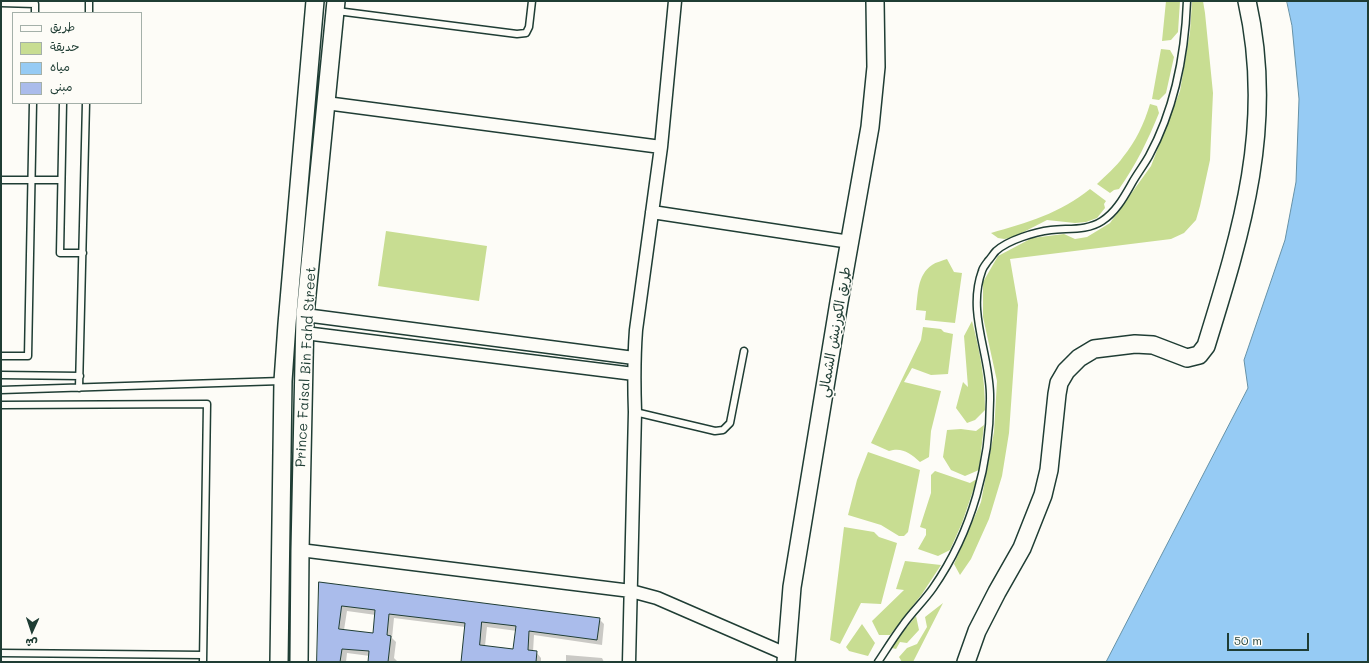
<!DOCTYPE html>
<html>
<head>
<meta charset="utf-8">
<style>
	body { margin:0 }
	#map { position:relative; width:1369px; height:663px; overflow:hidden; background:#fdfcf7; font-family:Mali,"Playpen Sans Arabic",sans-serif }
	canvas { display:block }
	.frame { position:absolute; inset:0; border:2px solid #1f3d34; pointer-events:none }
	.legend { position:absolute; left:12px; top:12px; width:130px; height:92px; box-sizing:border-box; background:#fdfcf7; border:1px solid #a4b0a9; margin:0; padding:5px 7px; list-style:none; font-size:12px; color:#1f3d34 }
	.legend li { display:flex; align-items:center; gap:8px; height:20px }
	.legend b { width:20px; border:1px solid #a4b0a9 }
	.north { position:absolute; left:12px; top:611px; width:40px; height:40px; -webkit-text-stroke:3px #fdfcf7; paint-order:stroke; rotate:183deg; font-size:11px; font-weight:700; line-height:16px; text-align:center; color:#1f3d34 }
	.north::after { content:''; display:block; margin:auto; width:14px; height:18px; background:#1f3d34; clip-path:polygon(50% 0,100% 100%,50% 72%,0 100%) }
	.scale { position:absolute; left:1227px; top:633px; width:82px; height:18px; box-sizing:border-box; border:2px solid #1f3d34; border-top:0; padding-left:5px; font-size:12px; line-height:14px; white-space:nowrap; color:#1f3d34; -webkit-text-stroke:3px #fdfcf7; paint-order:stroke }
</style>
</head>
<body>
<div id="map">
<canvas width="1369" height="663"></canvas>
<div class="frame"></div>
<ul class="legend">
<li><b style="height:5px;background:#fdfcf7"></b>طريق</li>
<li><b style="height:11px;background:#c8dd92"></b>حديقة</li>
<li><b style="height:11px;background:#96cbf4"></b>مياه</li>
<li><b style="height:11px;background:#aabceb"></b>مبنى</li>
</ul>
<div class="north">ش</div>
<div class="scale">50 m</div>
</div>
<script>
const ctx = document.querySelector('canvas').getContext('2d');
ctx.lineJoin = 'round';
function fillPath(path, color) { ctx.fillStyle = color; ctx.fill(path, 'evenodd'); }
function strokePath(path, color, width, dash) { ctx.strokeStyle = color; ctx.lineWidth = width; ctx.lineCap = dash ? 'butt' : 'round'; ctx.setLineDash(dash || []); ctx.stroke(path); }
function label(font, color, halo, rows, align = 'center') {
  ctx.font = font + ' Mali,"Playpen Sans Arabic",sans-serif'; ctx.lineWidth = 3; ctx.setLineDash([]); ctx.textBaseline = 'middle'; ctx.strokeStyle = halo; ctx.fillStyle = color; for (const [text, x, y, turn = 0] of rows) {
    ctx.save(); ctx.translate(x, y); ctx.rotate((+turn || 0) * Math.PI / 180); ctx.textAlign = isNaN(turn) ? turn : align; if (halo) ctx.strokeText(text, 0, 0); ctx.fillText(text, 0, 0); ctx.restore();
  }
}
const green = new Path2D(`
	M1166 1H1180L1178 32 1171 40 1162 41Z
	M1192 1H1203L1205 13 1213 93 1210 160 1200 206 1196 220 1184 233 1171 239 1010 259 1018 305 1009 433 1002 476 989 519 971 559 960 575 954 564 981 502 994 432 997 381 983 317V282L998 256 1032 238 1064 234 1075 239 1087 237 1110 223 1151 166 1180 91 1190 32Z
	M1161 49 1170 50 1174 57 1166 93 1159 100 1152 99Z
	M1150 104 1157 106 1159 113C1148 140 1136 165 1119 189L1114 190 1110 193 1097 184C1106 175 1116 167 1123 157 1136 141 1144 124 1150 104Z
	M1090 189 1106 201 1104 204 1105 208 1097 218 1086 222 1075 223 1047 220 1012 238 1004 239 998 238 991 233C1026 223 1061 213 1090 189Z
	M386 231 487 246 479 301 378 286Z
	M947 259 954 272 962 273 955 323 925 320 926 311 916 310C918 295 917 275 932 265 936 262 942 261 947 259Z
	M972 321C980 352 985 377 985 410L975 420 967 423 956 408 963 382 968 387 964 336Z
	M923 327 941 329 944 332 953 334 948 374 931 375 912 368 904 382 941 391 931 431 929 457 920 462C910 453 902 447 889 451L871 443 921 340Z
	M984 425 979 470 965 476 951 470 943 457 947 430 961 429 976 431Z
	M868 452 920 470 908 532 904 536H899L881 525 848 515 857 480Z
	M935 471 970 483 977 479 962 523 950 550 938 556 918 549 926 535V529L920 527 931 493V475Z
	M844 527 874 532 879 537 897 543 881 604 861 603 840 644 830 640Z
	M905 561 941 565 922 594 890 635H879L872 621 904 590 896 589Z
	M943 603 913 662H902L899 657 907 648 917 644 927 627 925 617Z
	M916 616 919 630 907 643 900 642 896 649 892 648 898 638Z
	M862 624 875 643 868 656 849 651 846 647Z`);
const water = new Path2D(`
	M1287 1H1368V662H1106L1248 388 1244 360 1285 240 1296 182 1299 99 1292 26Z`);
const shadow = new Path2D(`
	M320 584 599 619 604 624 602 645 534 635 533 652H536L541 658V662H462L465 627 394 618 392 638 396 642 394 658 398 662H369L370 656 347 653 346 662H318ZM347 611 376 615 374 634 344 630ZM487 627 517 631 514 650 485 646Z
	M566 655 602 658 604 662H566Z`);
const building = new Path2D(`
	M319 582 600 618 597 640 529 631 528 650 537 651 536 662H461L465 623 389 614 387 635 391 636 388 662H368L369 651 342 649 340 662H317ZM342 606 375 610 373 633 339 629ZM482 622 516 626 513 649 480 645Z`);
const lane = new Path2D(`
	M1 3 35 4V13
	M337 11 517 34 526 33 529 27 532 1
	M89 13V1
	M63 103 60 253H83
	M1 180H61
	M1 356H28L33 103
	M1 375 80 376
	M79 388 86 103
	M1 390 281 381
	M1 405 207 404 203 662
	M635 412 715 431 723 430 730 423 744 351
	M1 653 203 655
	M878 662C886 650 894 637 903 625 912 612 924 601 933 588 972 532 991 462 990 394 989 352 967 312 982 271 983 267 986 264 988 261 991 258 993 254 996 251 1008 240 1035 232 1051 230 1068 228 1087 231 1102 221 1116 212 1124 197 1132 183 1137 174 1144 165 1149 156 1175 108 1185 55 1187 1`);
const street = new Path2D(`
	M326 103 661 147
	M652 212 850 242
	M305 315 634 358
	M305 333 634 374
	M300 550 631 591 657 598 786 654
	M629 662 635 412C634 384 634 357 636 330L661 147 675 1`);
const secondary = new Path2D(`
	M279 662 283 381 287 324 315 1
	M299 662 300 550 305 315 336 1
	M786 662 792 587 839 302 870 127 876 67 875 1
	M966 662 977 631 997 592 1022 548 1043 495 1049 470 1057 394 1059 383 1066 371 1079 358 1094 349 1135 344 1153 345 1187 358 1199 355 1206 346C1242 230 1275 124 1247 1`);
const streetNames = [
	["طريق الكورنيش الشمالي",835,332,-80],
	["Prince Faisal Bin Fahd Street",306,367,-87]
];
fillPath(green, '#c8dd92');
fillPath(water, '#96cbf4');
strokePath(water, '#6692a7', 1);
fillPath(shadow, '#0003');
fillPath(building, '#aabceb');
strokePath(building, '#1f3d34', 1);
strokePath(lane, '#1f3d34', 9);
strokePath(street, '#1f3d34', 15);
strokePath(secondary, '#1f3d34', 20);
strokePath(lane, '#fdfcf7', 6);
strokePath(street, '#fdfcf7', 12);
strokePath(secondary, '#fdfcf7', 17);
label('14px', '#1f3d34', '#fdfcf7', streetNames);
</script>
</body>
</html>
